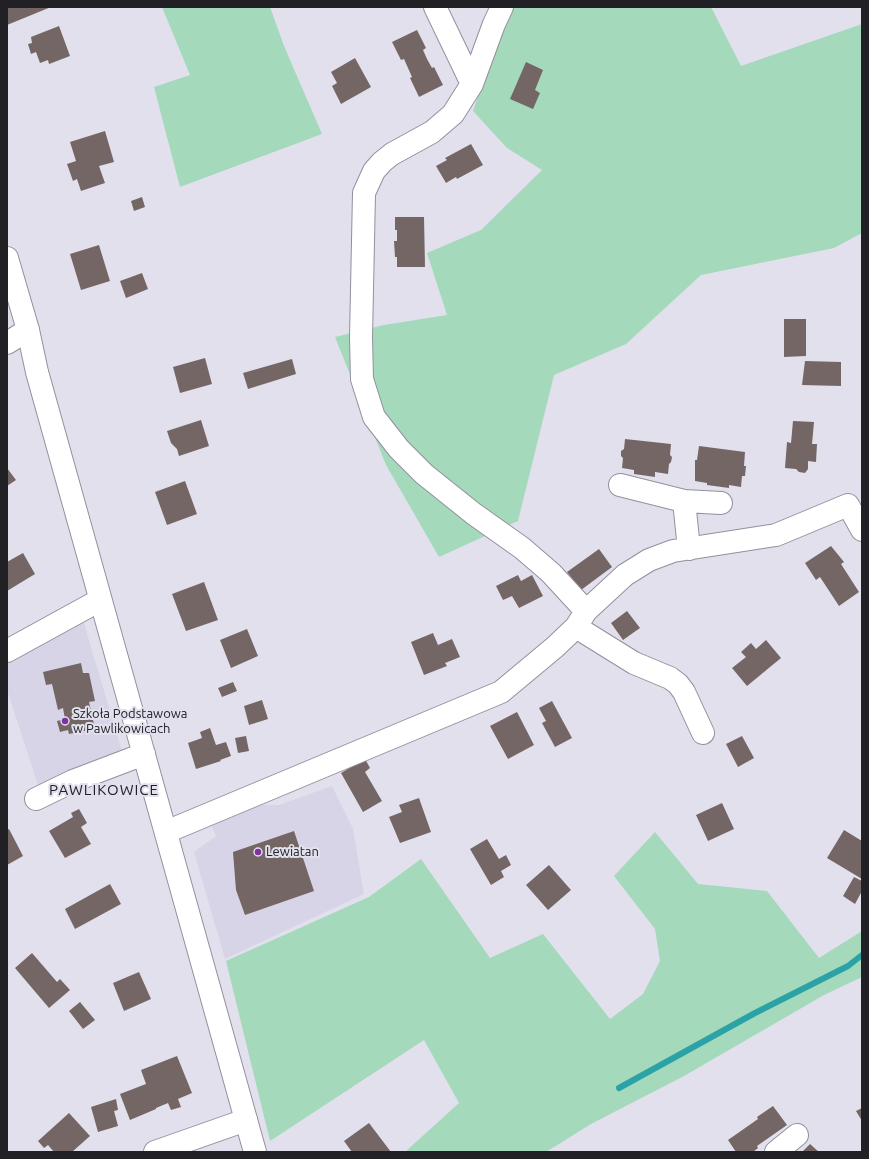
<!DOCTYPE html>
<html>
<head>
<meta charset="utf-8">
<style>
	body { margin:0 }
	#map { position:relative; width:869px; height:1159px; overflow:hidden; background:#e2e0ed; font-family:Ubuntu,sans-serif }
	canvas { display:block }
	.frame { position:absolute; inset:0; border:8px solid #212025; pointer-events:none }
</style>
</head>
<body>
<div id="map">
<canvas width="869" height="1159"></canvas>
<div class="frame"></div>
</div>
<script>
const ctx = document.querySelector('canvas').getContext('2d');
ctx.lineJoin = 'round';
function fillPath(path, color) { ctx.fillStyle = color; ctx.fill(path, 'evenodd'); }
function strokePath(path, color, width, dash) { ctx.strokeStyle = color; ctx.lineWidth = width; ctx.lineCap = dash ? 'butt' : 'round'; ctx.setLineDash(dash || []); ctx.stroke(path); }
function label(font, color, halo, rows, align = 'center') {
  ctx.font = font + ' Ubuntu,sans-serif'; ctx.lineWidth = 4; ctx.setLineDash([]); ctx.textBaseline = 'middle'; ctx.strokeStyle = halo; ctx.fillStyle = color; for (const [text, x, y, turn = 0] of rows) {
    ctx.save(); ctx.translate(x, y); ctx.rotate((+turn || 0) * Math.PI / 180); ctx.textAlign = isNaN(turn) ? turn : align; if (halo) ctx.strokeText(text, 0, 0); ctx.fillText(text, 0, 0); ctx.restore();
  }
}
const built = new Path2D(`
	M83 620 122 751 39 788 7 690V658Z
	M332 786 353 829 364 894 225 959 194 852 216 836 210 822 262 805H279Z`);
const green = new Path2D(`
	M162 7H270L284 46 322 134 180 187 154 87 190 75Z
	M513 7H711L741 66 862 24V233L834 248 701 275 626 344 554 375 518 521 439 557 386 465 335 337 384 325 447 315 427 253 481 230 542 170 507 148 473 111 493 54Z
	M655 832 698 884 767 891 819 958 862 931V977L824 995 684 1076 591 1124 546 1152H405L459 1103 424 1040 270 1141 226 961 369 897 421 859 490 958 543 934 610 1019 643 994 660 961 655 929 614 876Z`);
const stream = new Path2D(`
	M619 1088 755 1013 848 966 862 955`);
const building = new Path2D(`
	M7 7H51L7 25Z
	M59 26 70 56 49 64 48 60 40 63 36 52 31 54 28 44 32 43 31 37Z
	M417 30 426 48 423 50 427 59 432 68 434 67 443 85 419 97 410 78 412 77 404 59 401 60 392 42Z
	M355 58 371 87 341 104 332 86 337 83 331 72Z
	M526 62 543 70 535 90 540 93 533 109 510 99Z
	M105 131 114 162 99 166 105 183 81 191 77 179 73 181 67 164 76 161 70 142Z
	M471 144 483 165 457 179 456 177 446 183 436 166 447 160 445 158Z
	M142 197 145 207 134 211 131 201Z
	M395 217H424L425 267H397V257H395L394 241H397V230H395Z
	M99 245 110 281 81 290 70 254Z
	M142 273 148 289 126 298 120 281Z
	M784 319H806V356L784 357Z
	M205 358 212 384 180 393 173 367Z
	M292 359 296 374 248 389 243 373Z
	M805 361 841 362V386L802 385Z
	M201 420 209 446 179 456 177 449 171 443 167 431Z
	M793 421 814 422 812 444H817L816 462 808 461V469L805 473 799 472 796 469 785 468 787 442 791 443Z
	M625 439 671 444 670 455 672 457 671 462 669 464 668 474 655 472V477L634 474V470L622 468 623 458 621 456V451L624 449Z
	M699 446 745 452 744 466H746L745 476H742L741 487 729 485V488L707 485V483L695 481V460H697Z
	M7 468 16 480 7 486Z
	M185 481 197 514 167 525 155 492Z
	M831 546 844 562 841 564 859 592 839 606 820 577 816 580 805 563Z
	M599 549 612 567 581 590 567 572Z
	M23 553 35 574 7 591V562Z
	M518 575 521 581 532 575 543 596 519 608 512 596 503 600 496 586Z
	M204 582 218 620 186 631 172 594Z
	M627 611 640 628 623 640 611 623Z
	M247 629 258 656 231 668 220 640Z
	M433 633 438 645 452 639 460 657 445 663 447 666 424 675 411 642Z
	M766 640 781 658 747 686 732 668 746 657 741 652 751 643 756 649Z
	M81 663 83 673H89L95 701 89 702 95 729 69 734 68 730 60 732 57 721 65 719 63 708 58 710 52 684 46 685 43 672Z
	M233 682 237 691 222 697 218 688Z
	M262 700 268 719 249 725 244 706Z
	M552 701 572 738 555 747 542 723 546 721 539 708Z
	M517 712 534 745 508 759 490 726Z
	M210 728 216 745 226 742 231 756 220 760 221 761 196 769 188 743 202 738 200 732Z
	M246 736 249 751 238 753 235 738Z
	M742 736 754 758 738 767 726 744Z
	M365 759 370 768 365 772 382 801 363 812 341 773Z
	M419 798 431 832 400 843 389 817 402 812 399 805Z
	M722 803 734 829 708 841 696 815Z
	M79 809 87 823 81 827 91 844 65 858 49 831 73 817 71 813Z
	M9 829 23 856 7 865V830Z
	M844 830 862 841V879L827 858Z
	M294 831 314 891 245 915 236 890 233 852Z
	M487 839 499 859 506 855 511 865 501 871 504 877 491 885 470 849Z
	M549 865 571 890 548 910 526 885Z
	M854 877 862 881V891L855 904 843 896Z
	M110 884 121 904 75 929 65 909Z
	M32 953 57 982 60 979 70 990 49 1008 15 968Z
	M139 972 151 999 124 1011 113 983Z
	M80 1002 95 1020 83 1029 69 1011Z
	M177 1056 192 1093 178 1099 181 1107 171 1110 168 1103 156 1108V1109L130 1120 120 1094 146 1084 141 1070Z
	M116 1099 118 1110 114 1111 118 1126 98 1132 91 1107Z
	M773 1106 787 1125 757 1146 758 1148 753 1152H736L728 1140 758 1119 757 1117Z
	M862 1108V1121L856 1111Z
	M69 1113 90 1136 72 1152H54L48 1145 44 1148 38 1141Z
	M369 1123 391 1152H352L344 1141Z
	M810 1144 819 1152H802Z`);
const minor = new Path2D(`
	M435 7 472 84
	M502 7 494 24 472 84 453 114 432 132 392 154 382 162 374 171 364 193 361 338 362 379 374 417 399 449 424 474 474 514 522 548 551 573 586 611
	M7 343 28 330
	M620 485 684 501 689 549
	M684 501 721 503
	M576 627 634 663 670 678 678 684 684 692 703 733
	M7 651 100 600
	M36 799 73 781 144 754
	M166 832 501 692 555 647 576 627 586 611 625 575 649 560 673 551 776 535 848 505 862 530
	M155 1152 246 1120
	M776 1152 797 1135`);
const major = new Path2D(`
	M7 258 28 330 37 372 255 1152`);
const markers = [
	[65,721,4,"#8031a1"],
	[258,852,4,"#8031a1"]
];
const poiNames = [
	["Szkoła Podstawowa",73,714],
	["w Pawlikowicach",73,729],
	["Lewiatan",266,852]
];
const quarterNames = [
	["PAWLIKOWICE",104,790]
];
fillPath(built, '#d8d4e8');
fillPath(green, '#a4d9bb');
strokePath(stream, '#2ba2a5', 6);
fillPath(building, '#746664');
strokePath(minor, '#93909d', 24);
strokePath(major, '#93909d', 24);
strokePath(minor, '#fff', 22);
strokePath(major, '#fff', 22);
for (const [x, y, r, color] of markers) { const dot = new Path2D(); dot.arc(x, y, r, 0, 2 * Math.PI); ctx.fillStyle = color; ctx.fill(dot); strokePath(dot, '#e2e0ed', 1.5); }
label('13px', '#212025', '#e2e0ed', poiNames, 'left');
ctx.letterSpacing = '1px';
label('15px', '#212025', '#e2e0ed', quarterNames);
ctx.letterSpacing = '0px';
</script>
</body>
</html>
